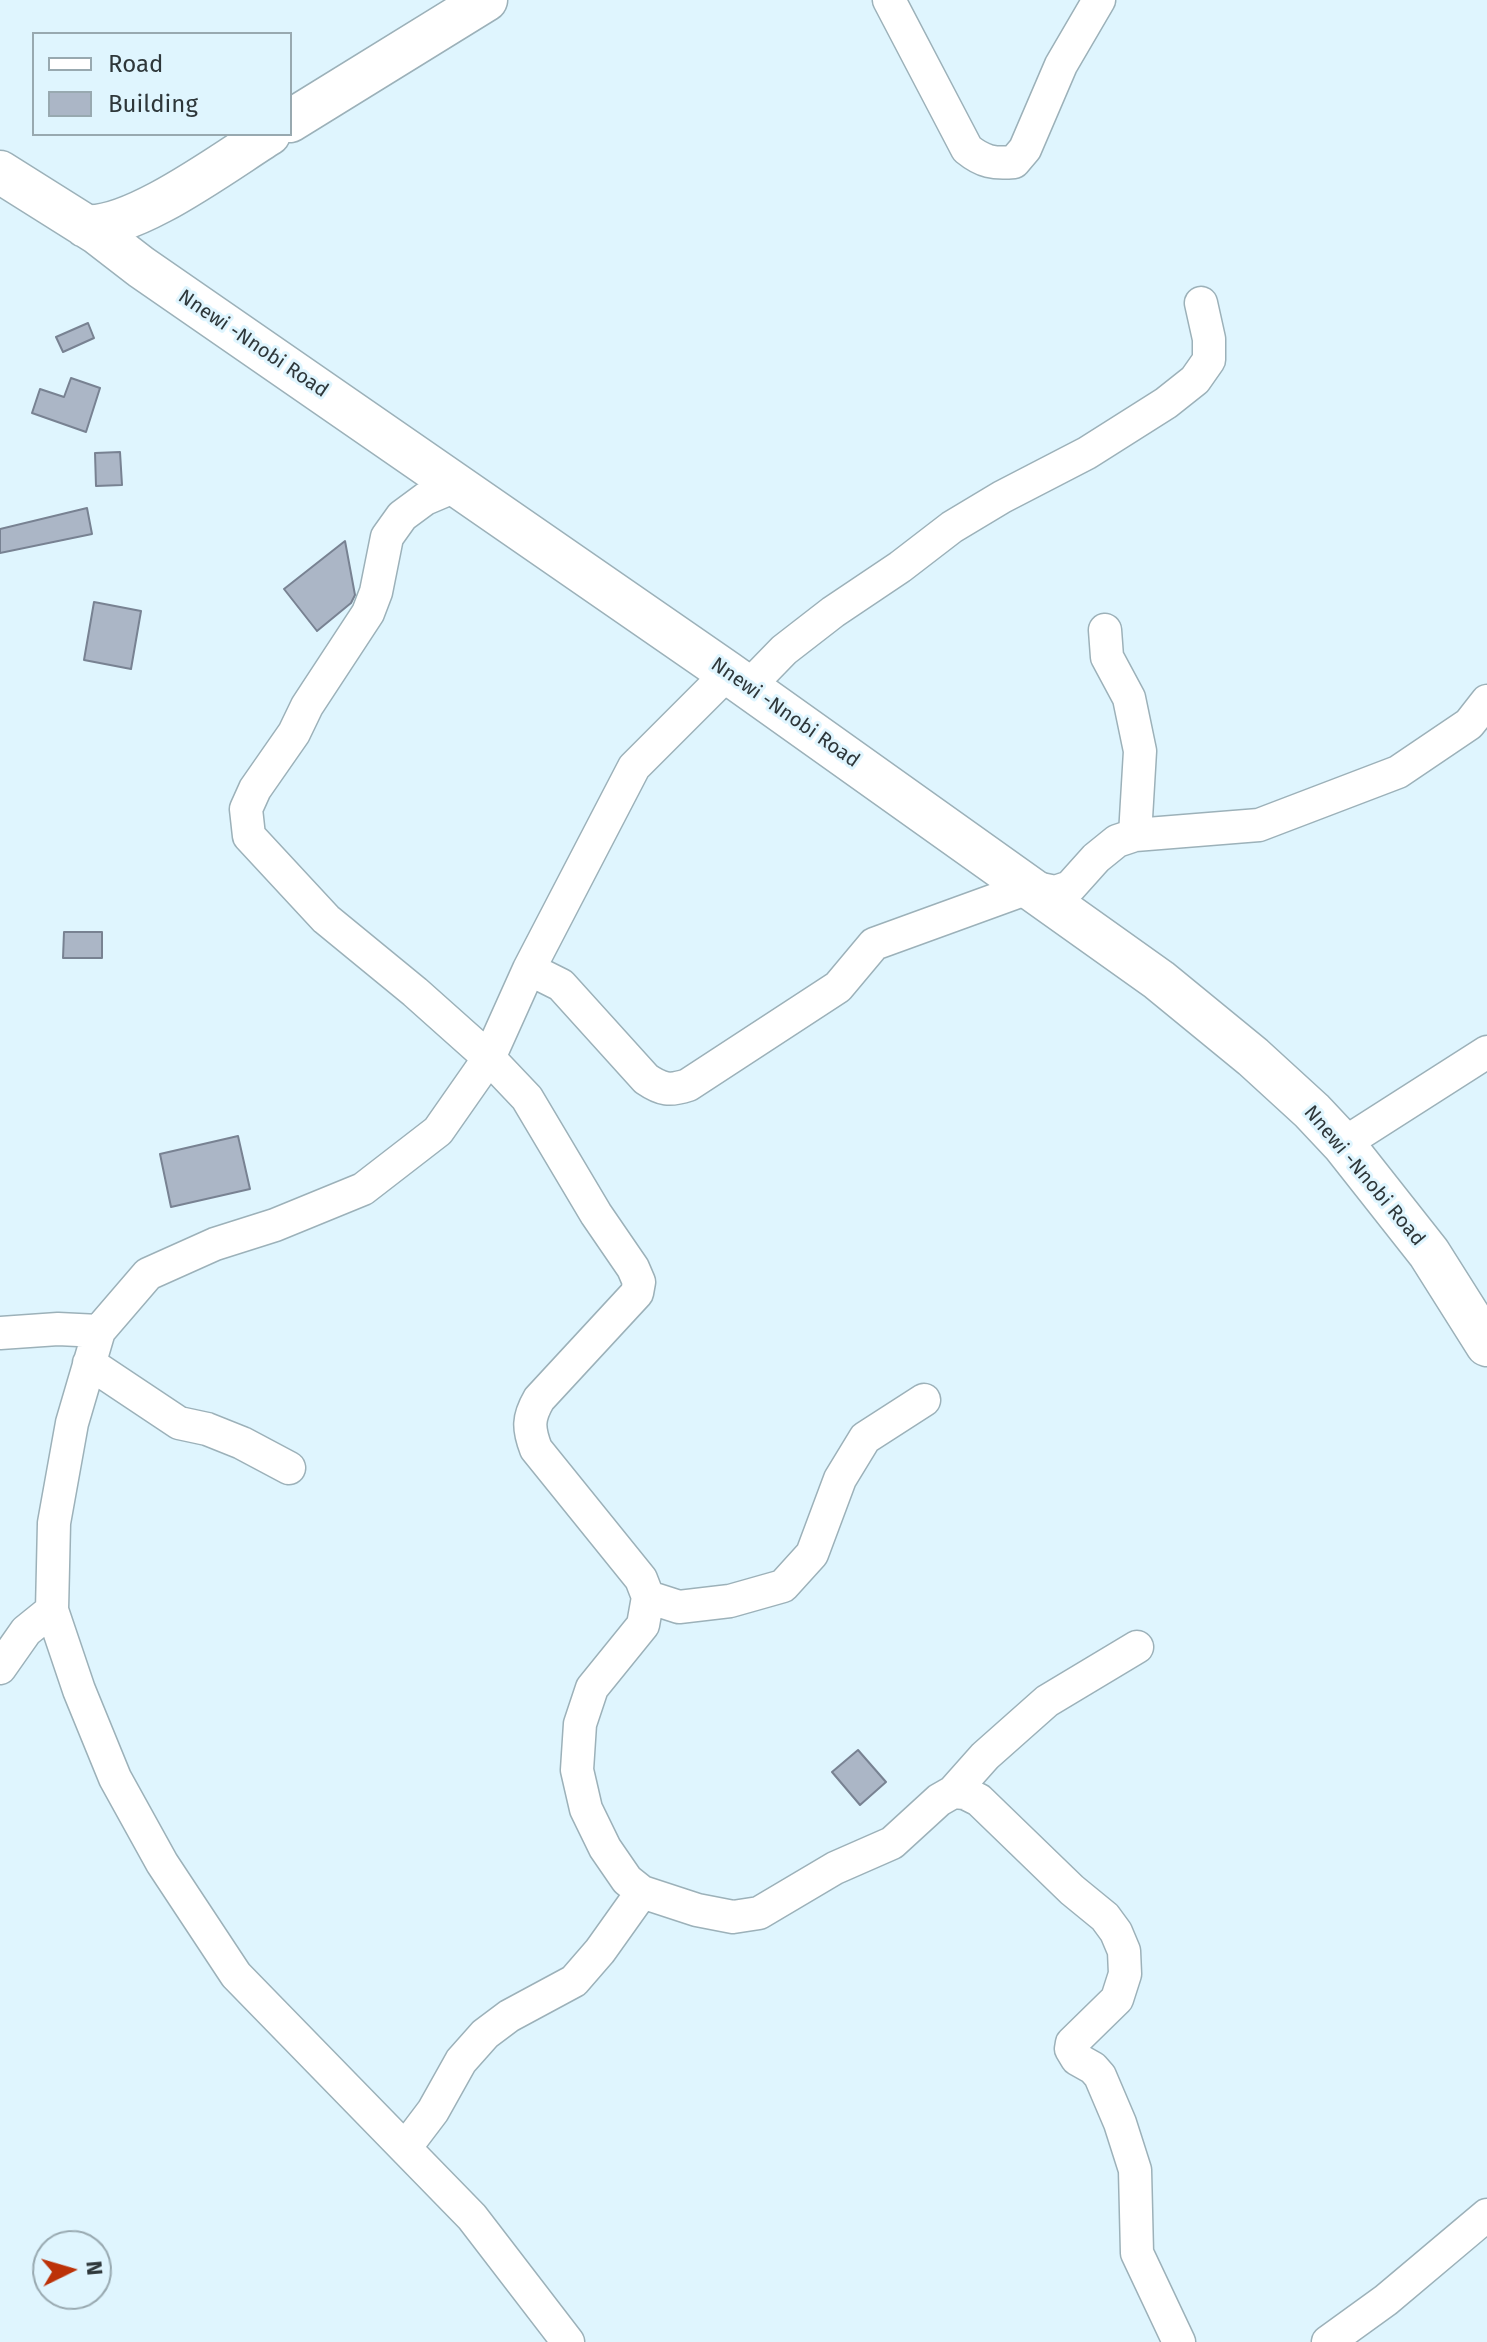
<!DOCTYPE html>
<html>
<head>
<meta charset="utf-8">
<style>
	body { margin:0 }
	#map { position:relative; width:1487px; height:2342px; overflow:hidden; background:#dff5fe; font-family:"Fira Sans",sans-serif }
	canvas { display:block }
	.legend { position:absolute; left:32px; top:32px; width:260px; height:104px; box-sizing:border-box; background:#dff5fe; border:2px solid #98a9b0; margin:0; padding:10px 14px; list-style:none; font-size:24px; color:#2e373a }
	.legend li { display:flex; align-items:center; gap:16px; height:40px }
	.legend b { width:40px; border:2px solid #98a9b0 }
	.north { position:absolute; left:32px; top:2230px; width:80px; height:80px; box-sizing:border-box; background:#dff5fe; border:2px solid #98a9b0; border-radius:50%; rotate:85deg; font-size:22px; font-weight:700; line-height:32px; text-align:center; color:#2e373a }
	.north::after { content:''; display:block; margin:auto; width:28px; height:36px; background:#bc3208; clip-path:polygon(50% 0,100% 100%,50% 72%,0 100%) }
</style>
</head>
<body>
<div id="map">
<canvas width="1487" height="2342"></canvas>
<ul class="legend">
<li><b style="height:10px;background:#fff"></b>Road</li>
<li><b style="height:22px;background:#abb6c6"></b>Building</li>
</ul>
<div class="north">N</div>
</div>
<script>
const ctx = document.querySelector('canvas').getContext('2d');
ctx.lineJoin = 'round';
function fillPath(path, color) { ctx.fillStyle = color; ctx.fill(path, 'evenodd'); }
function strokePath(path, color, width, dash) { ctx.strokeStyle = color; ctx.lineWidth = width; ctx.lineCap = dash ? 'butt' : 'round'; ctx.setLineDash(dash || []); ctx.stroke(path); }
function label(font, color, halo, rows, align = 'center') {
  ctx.font = font + ' "Fira Sans",sans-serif'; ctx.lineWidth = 6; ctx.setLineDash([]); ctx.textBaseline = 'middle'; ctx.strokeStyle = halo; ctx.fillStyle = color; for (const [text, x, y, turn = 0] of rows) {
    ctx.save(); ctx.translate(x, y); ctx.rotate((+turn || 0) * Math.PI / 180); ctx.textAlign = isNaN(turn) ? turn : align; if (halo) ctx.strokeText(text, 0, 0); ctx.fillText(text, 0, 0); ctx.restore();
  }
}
const building = new Path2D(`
	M88 323 94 338 63 352 56 337Z
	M71 378 100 388 86 432 32 413 40 389 64 397Z
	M120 452 122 485 96 486 95 453Z
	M87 508 92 534 0 553V529Z
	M345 541 355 595 351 603 317 631 284 589Z
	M94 602 141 611 131 669 84 660Z
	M64 932H102V958H63Z
	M238 1136 250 1189 171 1207 160 1154Z
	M858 1750 886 1782 860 1805 832 1772Z`);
const minor = new Path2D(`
	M889 0 967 149C983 162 994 164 1014 162L1025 149 1061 65 1099 0
	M458 485 425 499 402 516 387 537 376 592 368 613 307 706 294 733 255 789 246 809 249 836 326 919 415 992 489 1058 527 1098 596 1214 633 1268 639 1282 637 1293 539 1399C528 1418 528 1428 536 1449L641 1579 648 1597 643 1625 592 1688 580 1724 577 1770 586 1809 605 1848 627 1880 642 1892 697 1910 733 1917 759 1913 835 1868 892 1843 939 1800 953 1792 985 1756 1047 1701 1137 1647
	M1105 630 1107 657 1129 698 1140 751 1135 835
	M748 687 784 650 833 612 900 567 952 527 1002 497 1087 453 1166 403 1195 380 1209 360V339L1201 303
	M529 969 561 985 646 1079C662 1090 670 1091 688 1085L838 987 874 944 1031 887 1055 892 1070 887 1096 858 1117 841 1135 835 1259 825 1398 772 1469 724 1487 701
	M1343 1144 1487 1052
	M0 1333 58 1329 99 1331
	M89 1363 179 1423 207 1429 242 1443 289 1468
	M648 1597 679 1607 730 1601 783 1586 812 1554 840 1479 865 1438 924 1400
	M0 1668 26 1631 52 1610
	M953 1792 965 1793 979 1800 1072 1890 1105 1917 1116 1932 1124 1951 1125 1974 1117 1999 1072 2043 1071 2049 1077 2059 1093 2068 1100 2076 1120 2123 1135 2170 1137 2253 1179 2342
	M405 2148 433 2111 461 2061 485 2034 509 2016 574 1981 600 1951 642 1892
	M568 2342 472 2217 236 1975 162 1863 115 1778 79 1690 52 1610 54 1523 72 1423 99 1331 148 1274 215 1244 275 1225 363 1189 438 1131 489 1058 529 969 634 767 728 673
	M1328 2342 1386 2300 1487 2215`);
const major = new Path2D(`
	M290 121 486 0
	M0 172 97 233 141 267 728 673 1159 980 1253 1057 1312 1111 1343 1144 1429 1253 1487 1345
	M85 226C134 230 227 160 269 134`);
const streetNames = [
	["Nnewi -Nnobi Road",253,344,34],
	["Nnewi -Nnobi Road",785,713,35],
	["Nnewi -Nnobi Road",1364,1176,50]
];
fillPath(building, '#abb6c6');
strokePath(building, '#788292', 2);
strokePath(minor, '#9cb1b9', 35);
strokePath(major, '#9cb1b9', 45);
strokePath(minor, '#fff', 32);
strokePath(major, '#fff', 42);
label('20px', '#2e373a', '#dff5fe', streetNames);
</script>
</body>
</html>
